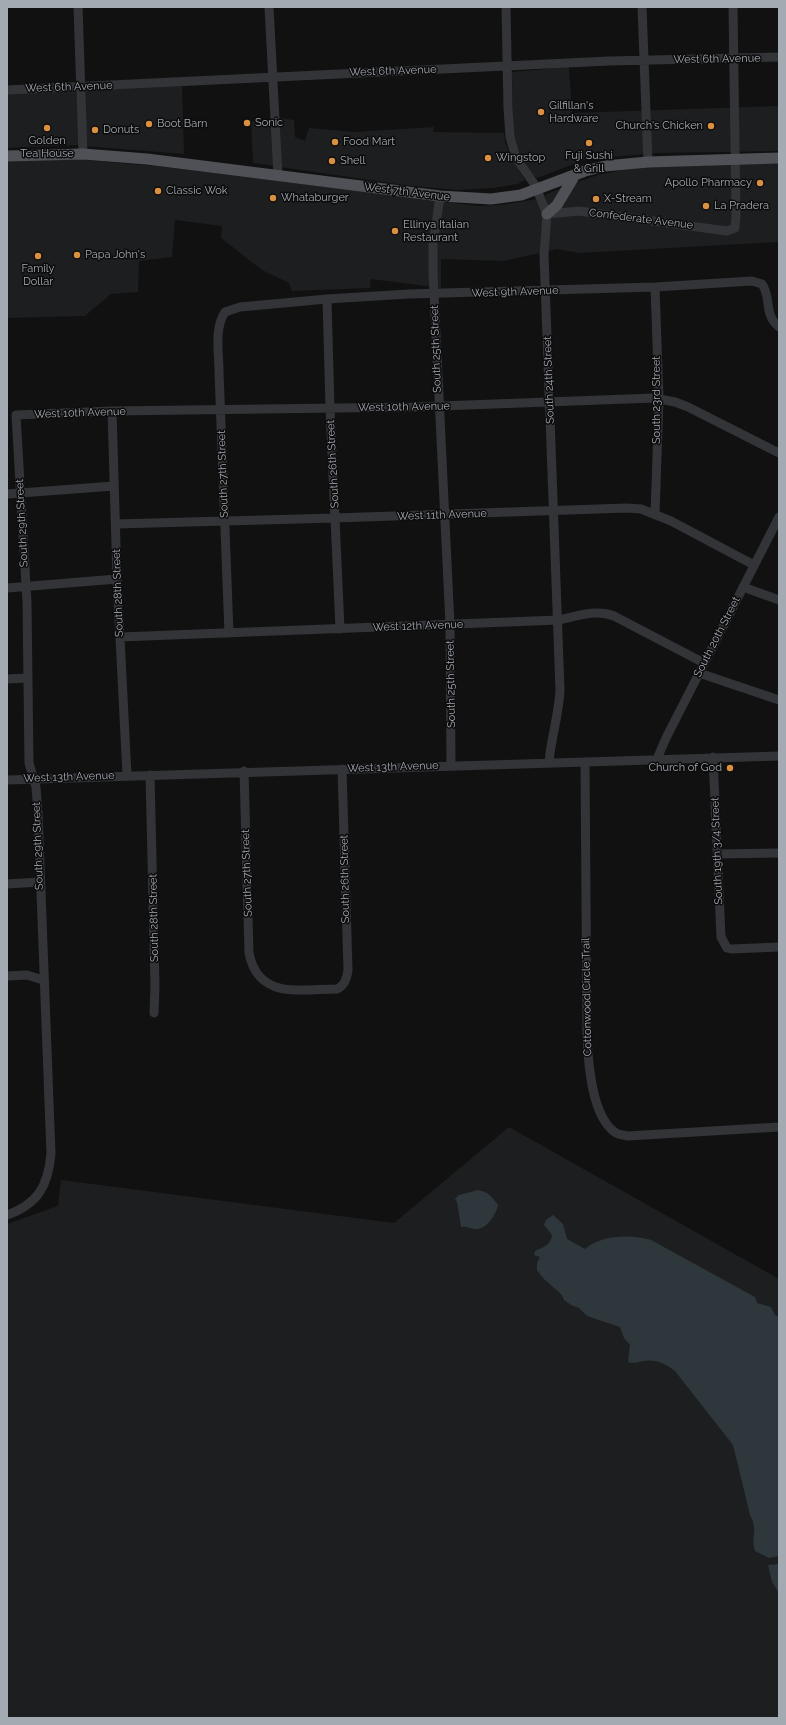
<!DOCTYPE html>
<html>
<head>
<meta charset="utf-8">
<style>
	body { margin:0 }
	#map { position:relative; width:786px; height:1725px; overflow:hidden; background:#111112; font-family:Raleway,sans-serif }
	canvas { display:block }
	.frame { position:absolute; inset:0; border:8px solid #a4aab1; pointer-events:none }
</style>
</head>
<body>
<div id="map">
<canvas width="786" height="1725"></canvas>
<div class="frame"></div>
</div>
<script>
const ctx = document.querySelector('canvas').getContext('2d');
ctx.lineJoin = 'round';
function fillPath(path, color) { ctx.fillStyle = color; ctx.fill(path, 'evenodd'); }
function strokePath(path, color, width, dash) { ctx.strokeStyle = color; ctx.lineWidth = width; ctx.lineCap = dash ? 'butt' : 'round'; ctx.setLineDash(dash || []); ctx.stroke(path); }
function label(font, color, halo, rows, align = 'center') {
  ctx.font = font + ' Raleway,sans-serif'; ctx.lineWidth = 3; ctx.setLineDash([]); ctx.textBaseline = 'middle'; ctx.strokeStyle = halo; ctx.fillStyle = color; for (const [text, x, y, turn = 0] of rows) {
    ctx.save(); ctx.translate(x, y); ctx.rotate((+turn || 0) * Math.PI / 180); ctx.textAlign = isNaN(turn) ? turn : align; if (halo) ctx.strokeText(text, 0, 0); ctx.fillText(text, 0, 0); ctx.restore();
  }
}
const built = new Path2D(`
	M569 67 572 113 779 106V151L658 153 587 159 537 178 531 173 518 155 513 134 512 72Z
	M182 84 184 154 85 146 84 93 86 89Z
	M76 89 79 145 7 148V92Z
	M279 118 294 120 295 137 305 141 309 128 355 132 434 127 433 132 504 133 505 142 511 157 525 180 518 184 493 188 457 190 404 185 253 163 251 121Z
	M72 159 156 166 478 206 500 205 538 199 543 215 540 253 503 261 441 259V288L371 279 370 288 292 291 289 283 262 270 221 238 222 226 175 220 172 257 139 261 138 292 111 294 85 316 7 318V160Z
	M779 163V242L579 253 557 249 547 251 551 215 545 195 571 184 601 174 642 167Z
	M509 1127 779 1279V1718H7V1224L58 1206 61 1180 394 1223Z`);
const water = new Path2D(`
	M478 1190C489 1192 492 1197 498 1205 496 1215 486 1231 474 1229 469 1228 466 1226 461 1227L457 1202 455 1199 459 1195Z
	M553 1215 563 1224 567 1239 585 1249C600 1235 631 1234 651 1240L755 1297 757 1303 771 1307 775 1315 779 1317V1556L769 1558 755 1551C750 1536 759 1532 750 1515L733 1445 675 1371C665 1364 657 1359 644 1361 638 1362 634 1364 628 1362L630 1345 624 1338 620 1327 587 1316 579 1308 571 1305 564 1300 562 1295 544 1279 537 1270V1263L540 1257 534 1255 535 1251C544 1247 551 1245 552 1235L544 1225 546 1220Z
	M779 1564V1593L772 1582 768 1565Z`);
const minor = new Path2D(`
	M78 7 83 154
	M269 7 278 176
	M506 7 508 108 510 137 516 158 535 185 547 214 544 255 560 690C559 714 551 738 549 762
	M642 7 648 162
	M7 90 609 61 779 57
	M440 196 433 245V272L450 625 451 765
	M547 214 579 211 727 231 735 228 736 216 733 7
	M327 299 330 408 340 629
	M112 411 117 579 127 775
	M7 494 114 486
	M655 514 659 399 655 287
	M116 524 335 518 627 508 641 509 671 521 754 565
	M743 587 779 600
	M7 588 117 579
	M229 633 219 372C219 353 214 328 225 312L240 307 327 299 409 294 655 287 752 281 762 284C772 298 763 314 779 327
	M120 637 559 620C577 616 596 609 614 616L704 663
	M699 673 779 700
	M7 679 27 678
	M713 757 721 937 727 948 731 949 779 947
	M657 759 666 738 779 517
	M585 762 587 1034C588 1061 591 1117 616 1133 620 1135 624 1135 628 1136L779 1127
	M244 771 249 953C258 1000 301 989 337 989 345 986 347 978 348 970L342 769
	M150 775 155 986 154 1013
	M7 780 779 756
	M717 854 779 853
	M7 884 40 882
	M7 976 27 975 43 980
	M7 1215C38 1204 48 1186 51 1154L38 814 36 787 29 763 27 602 16 415 112 411 414 407 654 398 675 402 688 407 779 453`);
const major = new Path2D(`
	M7 156 83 154 147 159 440 196 491 199 521 195 585 171 605 166 648 162 779 158
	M547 214 557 205 575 175`);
const markers = [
	[541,112,4,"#db8f41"],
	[247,123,4,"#db8f41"],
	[149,124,4,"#db8f41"],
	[711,126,4,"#db8f41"],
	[47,128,4,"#db8f41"],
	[95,130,4,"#db8f41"],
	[335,142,4,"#db8f41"],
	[589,143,4,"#db8f41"],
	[488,158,4,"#db8f41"],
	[332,161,4,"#db8f41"],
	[760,183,4,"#db8f41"],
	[158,191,4,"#db8f41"],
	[273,198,4,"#db8f41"],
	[596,199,4,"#db8f41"],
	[706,206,4,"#db8f41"],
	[395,231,4,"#db8f41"],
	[77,255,4,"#db8f41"],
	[38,256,4,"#db8f41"],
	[730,768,4,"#db8f41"]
];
const streetNames = [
	["West 6th Avenue",717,59,-1],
	["West 6th Avenue",393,71,-2],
	["West 6th Avenue",69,87,-2],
	["West 7th Avenue",407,192,7],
	["Confederate Avenue",641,219,7],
	["West 9th Avenue",515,292,-2],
	["South 25th Street",436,349,-92],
	["South 24th Street",549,380,-92],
	["South 23rd Street",657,400,-90],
	["West 10th Avenue",404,407,-1],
	["West 10th Avenue",80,413,-2],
	["South 26th Street",333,464,-93],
	["South 27th Street",223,474,-92],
	["West 11th Avenue",442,515,-2],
	["South 29th Street",22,523,-93],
	["South 28th Street",118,593,-92],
	["West 12th Avenue",418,626,-2],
	["South 20th Street",717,637,-63],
	["South 25th Street",451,684,-91],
	["West 13th Avenue",393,767,-2],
	["West 13th Avenue",69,777,-2],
	["South 29th Street",38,846,-92],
	["South 19th 3/4 Street",717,851,-92],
	["South 27th Street",247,873,-92],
	["South 26th Street",345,879,-91],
	["South 28th Street",154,918,-91],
	["Cottonwood Circle Trail",587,997,-91]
];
const poiNames = [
	["Gilfillan's",549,106],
	["Hardware",549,119],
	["Sonic",255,123],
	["Boot Barn",157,124],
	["Church's Chicken",703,126,"right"],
	["Donuts",103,130],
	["Golden",47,141,"center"],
	["Tea House",47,154,"center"],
	["Food Mart",343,142],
	["Fuji Sushi",589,156,"center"],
	["& Grill",589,169,"center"],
	["Wingstop",496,158],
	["Shell",340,161],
	["Apollo Pharmacy",752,183,"right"],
	["Classic Wok",166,191],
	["Whataburger",281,198],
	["X-Stream",604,199],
	["La Pradera",714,206],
	["Ellinya Italian",403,225],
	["Restaurant",403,238],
	["Papa John's",85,255],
	["Family",38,269,"center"],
	["Dollar",38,282,"center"],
	["Church of God",722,768,"right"]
];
fillPath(built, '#1d1e1f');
fillPath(water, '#2e373b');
strokePath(minor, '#333437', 9);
strokePath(major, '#4f5156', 11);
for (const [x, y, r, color] of markers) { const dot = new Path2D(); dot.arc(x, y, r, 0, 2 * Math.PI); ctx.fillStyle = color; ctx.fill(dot); strokePath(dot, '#0c0c0d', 1.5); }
label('11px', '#a4aab1', '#0c0c0d', streetNames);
label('11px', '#a4aab1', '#0c0c0d', poiNames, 'left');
</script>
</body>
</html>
